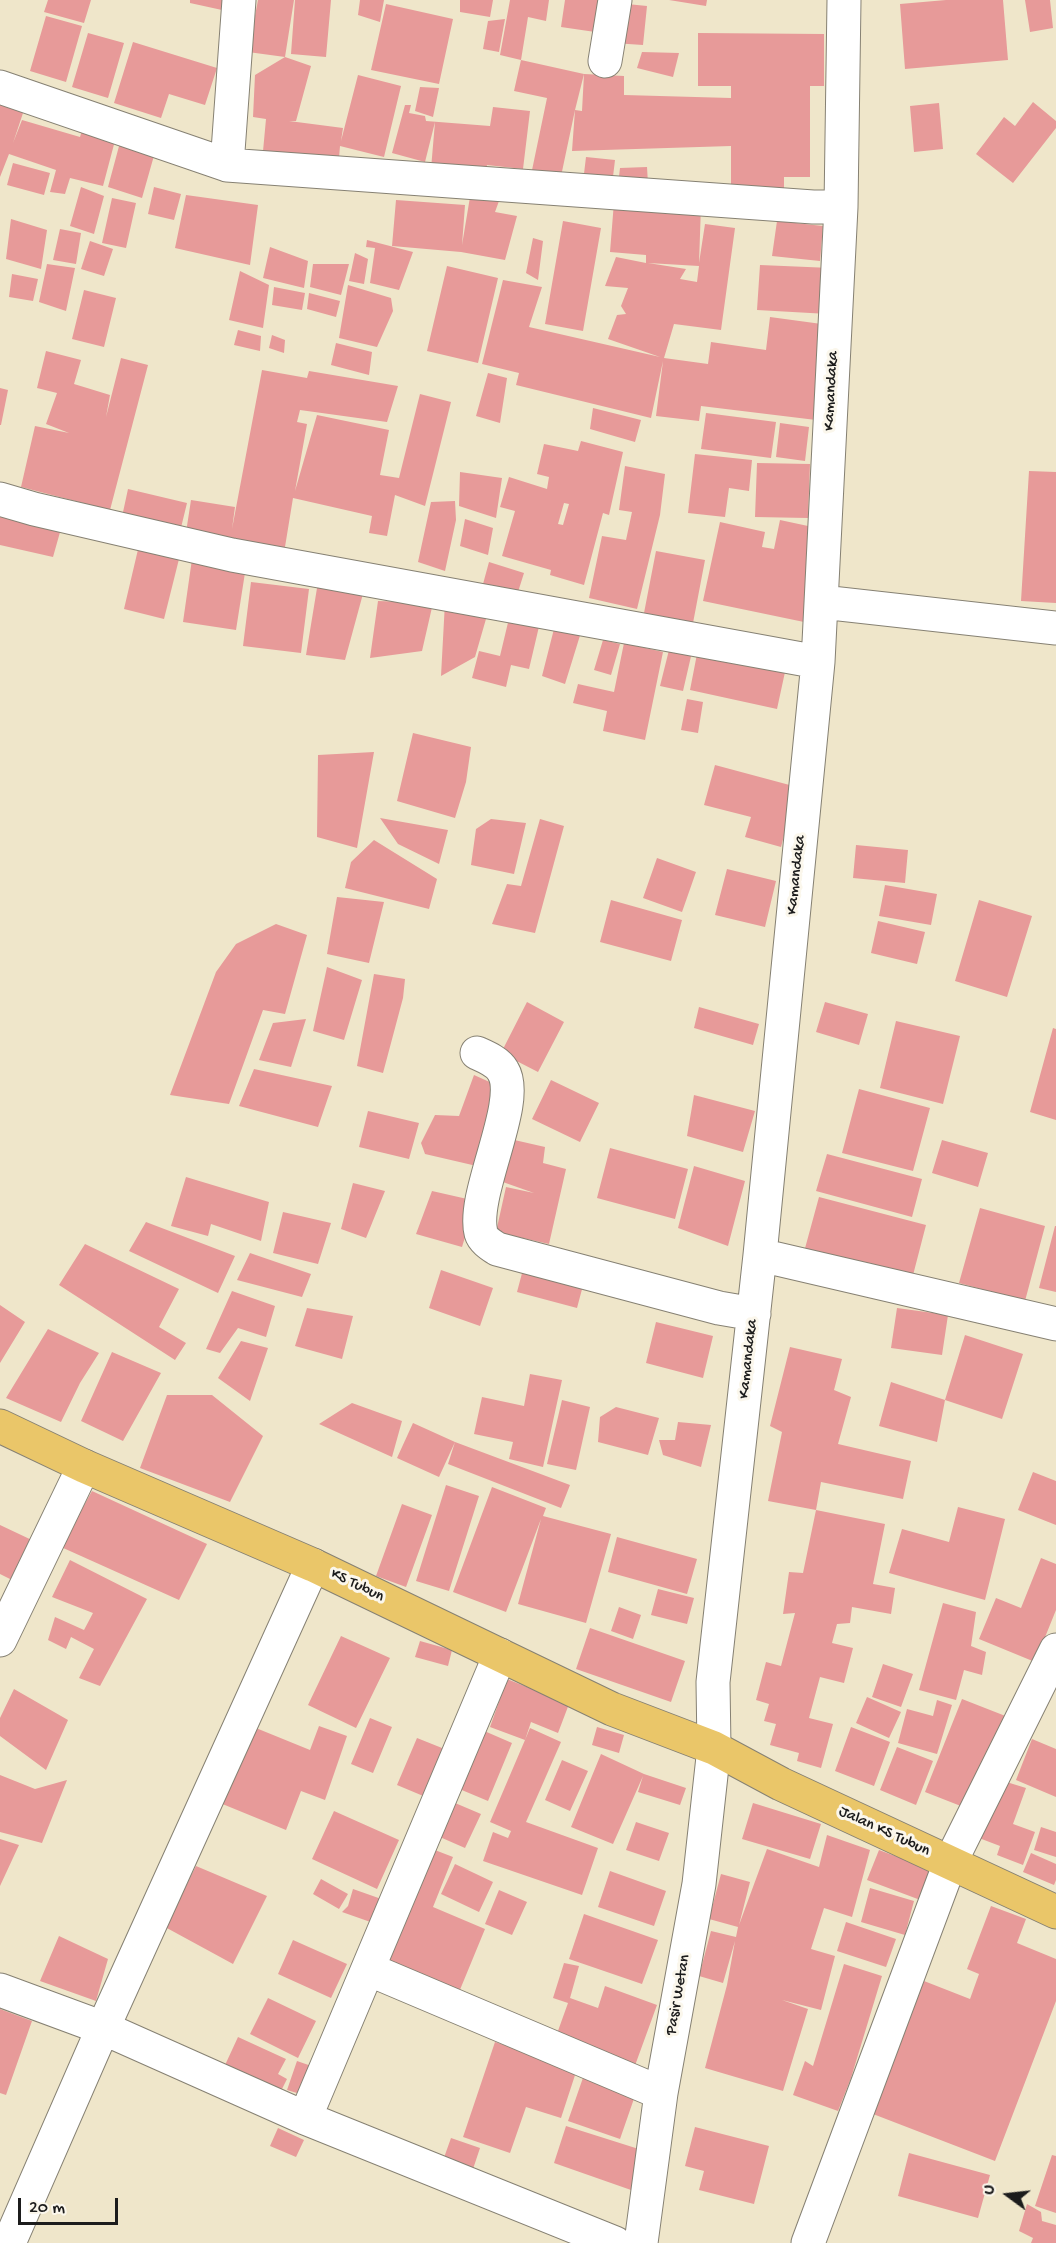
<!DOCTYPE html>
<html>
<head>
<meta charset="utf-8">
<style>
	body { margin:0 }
	#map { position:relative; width:1056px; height:2243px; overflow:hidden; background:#efe6ca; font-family:"Gochi Hand",sans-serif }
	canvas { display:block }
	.north { position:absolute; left:978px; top:2165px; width:60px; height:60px; -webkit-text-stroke:4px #fbf7ec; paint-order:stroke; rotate:285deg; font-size:16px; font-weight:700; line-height:24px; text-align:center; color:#1c1c1c }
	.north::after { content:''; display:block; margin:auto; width:21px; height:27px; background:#1c1c1c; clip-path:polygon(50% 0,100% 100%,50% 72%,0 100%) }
	.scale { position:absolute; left:18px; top:2198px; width:100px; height:27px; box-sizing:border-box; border:3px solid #1c1c1c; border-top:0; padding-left:8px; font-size:18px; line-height:21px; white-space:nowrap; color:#1c1c1c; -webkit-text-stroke:4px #fbf7ec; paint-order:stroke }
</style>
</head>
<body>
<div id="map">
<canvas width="1056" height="2243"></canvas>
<div class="north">U</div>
<div class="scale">20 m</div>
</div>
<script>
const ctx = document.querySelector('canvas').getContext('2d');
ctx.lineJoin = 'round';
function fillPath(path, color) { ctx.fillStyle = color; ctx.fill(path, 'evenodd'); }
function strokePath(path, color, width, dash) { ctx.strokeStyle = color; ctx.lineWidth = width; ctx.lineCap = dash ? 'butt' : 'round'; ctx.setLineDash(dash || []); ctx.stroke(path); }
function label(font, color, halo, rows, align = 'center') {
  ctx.font = font + ' "Gochi Hand",sans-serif'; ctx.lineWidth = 6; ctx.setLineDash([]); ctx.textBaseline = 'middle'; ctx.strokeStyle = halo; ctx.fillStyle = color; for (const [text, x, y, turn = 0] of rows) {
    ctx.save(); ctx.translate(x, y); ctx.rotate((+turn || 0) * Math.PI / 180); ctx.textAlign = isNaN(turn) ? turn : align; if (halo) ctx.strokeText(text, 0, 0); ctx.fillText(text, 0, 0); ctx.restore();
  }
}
const building = new Path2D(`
	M48 0H91L84 23 44 12Z
	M190 0H225L222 10 190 3Z
	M258 0H294L285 57 248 52Z
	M295 0H331L326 57 291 54Z
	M360 0H384L380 22 358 15Z
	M460 0H493L490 17 460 12Z
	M510 0H549L546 21 528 17 521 60 500 55Z
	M565 0H607L602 33 561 27Z
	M669 0H707L706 6Z
	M946 0H1003L1008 60 905 69 900 4Z
	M1025 0H1050L1053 28 1030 32Z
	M617 3 647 6 643 45 613 43Z
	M386 4 453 19 439 84 371 70Z
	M46 16 82 26 66 82 30 71Z
	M505 19 499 52 483 49 488 21Z
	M88 33 124 43 108 98 72 87Z
	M698 33 824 34V86H810V177H784V190H731V146L572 151 575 110 582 111 584 74 575 110 560 181 531 175 547 98 514 91 521 60 584 74 624 76V95L731 98V86H698Z
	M133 42 217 68 205 105 169 94 161 118 114 103Z
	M642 52 679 53 673 77 637 68Z
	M285 57 311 66 296 121H289L343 128 341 141 358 75 401 86 384 157 340 146 338 170 262 162 266 119 253 117 255 75Z
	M420 87 439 88 433 117 415 111Z
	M0 95 26 104 13 143 22 120 80 137 84 124 117 133 103 186 70 178 65 194 50 192 56 170 9 154 0 177Z
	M1033 102 1056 121V128L1013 183 976 154 1004 117 1015 126Z
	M939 103 943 149 914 152 910 106Z
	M405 105H411L409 113 425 116 426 121 490 126 493 107 530 111 523 169 487 165 486 173 431 169 435 122 425 162 392 153Z
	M122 135 157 145 142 198 108 187Z
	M586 157 615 160 612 185 583 182Z
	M13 163 50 173 44 195 7 185Z
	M647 167 648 184 618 185 620 168Z
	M81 187 104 196 94 234 70 226Z
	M154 187 181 194 174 220 148 214Z
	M186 195 258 205 250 265 175 248Z
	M470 197 499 201 495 212 517 216 505 260 461 252 392 246 396 200 465 205 462 245Z
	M112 198 136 203 126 248 102 243Z
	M614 202 701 206 699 263 705 224 735 228 721 330 674 324 664 358 708 364 711 342 766 350 770 317 829 325 816 420 701 406 699 421 656 416 663 361 651 418 516 385 519 373 482 364 503 280 542 287 529 327 660 357 608 339 617 315 626 314 621 306 628 288 605 286 616 257 646 263V255L610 252ZM648 263 699 266 697 282 680 279 686 269Z
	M11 219 47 230 41 269 6 259Z
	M563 221 601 228 583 331 545 324Z
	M777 221 823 226 820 261 772 256Z
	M60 229 81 233 76 264 53 260Z
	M533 238 543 241 538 280 526 273Z
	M367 240 413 252 399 290 370 283 375 248 366 247Z
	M90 241 113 249 104 276 81 269Z
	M270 247 308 261 304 288 263 278Z
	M355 253 368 259 364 284 349 281Z
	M47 264 75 268 66 311 39 302Z
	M313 264H349L341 295 310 287Z
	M760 265 831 268 828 314 757 310Z
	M447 266 498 278 478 363 427 351Z
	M240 271 269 285 263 328 229 320Z
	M12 274 38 279 33 301 9 297Z
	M348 285 391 298 393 311 377 347 339 338Z
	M274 287 305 293 302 310 272 305Z
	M84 290 116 298 104 347 72 339Z
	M309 293 340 301 336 317 307 309Z
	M238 330 261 336 260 351 234 345Z
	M272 335 285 340 284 353 269 348Z
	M336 343 372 352 369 375 331 365Z
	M46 351 81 360 74 384 110 395 106 417 121 358 148 365 110 510 21 487 35 426 69 433 46 424 57 393 37 388Z
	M262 370 307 378 309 371 398 386 387 422 300 410 297 422 307 424 295 491 317 415 389 430 380 475 399 478 420 394 451 402 425 506 395 495 387 536 369 533 372 516 293 498 284 553 185 539 191 500 235 507 232 529Z
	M488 373 507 378 500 423 476 416Z
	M0 388 8 390 1 425H0Z
	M593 408 641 420 635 442 590 429Z
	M706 413 776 422 771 458 701 449Z
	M780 423 809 427 805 461 776 457Z
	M581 441 623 452 609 515 603 513 584 585 550 575 551 570 502 556 515 511 500 507 509 477 547 489 549 477 537 474 544 444 578 451ZM564 503 569 504 563 525 558 524Z
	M695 454 752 460 749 491 729 488 725 517 688 513Z
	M757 463 810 464 808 518 755 517Z
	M625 466 665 474 660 515 637 609 589 598 602 536 626 540 632 512 619 510Z
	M1029 471 1056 472V603L1021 601Z
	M460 472 502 478 496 518 459 506Z
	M128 489 187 503 178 540 120 526Z
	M455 501 456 520 445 571 418 562 431 502Z
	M0 506 64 518 53 557 0 545Z
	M465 519 493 528 488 555 460 546Z
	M780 520 822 529 804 622 703 601 720 522 765 532 762 547 774 549Z
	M140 541 181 551 164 619 124 609Z
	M656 551 705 560 693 623 644 613Z
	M193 552 247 560 236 630 183 622Z
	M489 562 524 573 518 592 483 584Z
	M251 582 309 589 301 653 243 646Z
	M318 582 364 590 345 660 306 655Z
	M378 601 433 603 422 651 370 658Z
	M445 602 488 612 475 657 441 676Z
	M511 610 541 618 529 669 511 665 506 687 472 678 479 651 500 656Z
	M555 625 582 629 565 684 542 676Z
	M603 640 620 644 611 675 594 670Z
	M624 643 663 652 645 740 603 731 607 711 573 703 578 684 614 692Z
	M670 646 692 652 683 691 660 686Z
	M697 654 785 672 777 709 690 690Z
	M687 699 703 702 698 733 681 730Z
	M413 733 471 747 466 782 455 818 397 801Z
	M374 752 357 848 317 837 318 755Z
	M715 765 797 787 781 847 745 837 751 817 704 805Z
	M380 818 448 830 439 864 398 844Z
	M491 819 526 823 514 874 471 865 476 829Z
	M540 819 564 826 535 933 492 924 507 884 521 886Z
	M374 840 437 879 429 909 345 888 351 862Z
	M856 845 908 850 905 883 853 878Z
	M657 858 696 872 682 912 643 898Z
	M727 869 776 881 765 927 715 915Z
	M885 885 937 894 931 925 879 916Z
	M337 897 384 902 369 963 327 954Z
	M611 900 682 920 671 961 600 942Z
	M979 900 1032 916 1007 997 955 981Z
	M878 921 925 932 917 964 871 953Z
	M276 924 307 935 285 1014 263 1010 229 1104 170 1095 216 972 236 944Z
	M327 967 362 980 344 1040 313 1031Z
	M374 974 405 979 403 998 383 1073 357 1066Z
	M527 1002 564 1022 538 1072 501 1053Z
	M825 1002 868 1014 859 1045 816 1032Z
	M699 1007 759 1024 753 1045 694 1028Z
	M306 1019 291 1067 259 1060 273 1023Z
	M896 1021 960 1036 943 1104 880 1088Z
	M1053 1028 1056 1029V1120L1030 1112Z
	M254 1069 332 1086 318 1127 239 1106Z
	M474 1075 503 1088 481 1167 425 1154 421 1143 435 1115 459 1116Z
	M551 1080 599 1103 580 1142 532 1119Z
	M859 1089 930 1108 913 1171 842 1153Z
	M694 1095 755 1111 743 1152 687 1136Z
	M368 1111 419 1123 409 1159 359 1147Z
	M510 1139 545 1147 543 1163 566 1169 549 1244 496 1232 506 1187 534 1193 500 1181Z
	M942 1140 988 1153 978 1187 932 1173Z
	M610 1148 688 1169 675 1219 597 1198Z
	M827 1154 922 1179 912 1217 816 1191Z
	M694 1166 745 1181 728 1246 678 1228Z
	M186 1177 269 1202 261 1241 211 1224 208 1236 171 1226Z
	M353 1183 385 1191 366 1238 341 1229Z
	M432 1191 476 1201 462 1247 416 1234Z
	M819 1197 926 1225 912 1279 804 1252Z
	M980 1208 1045 1226 1025 1301 959 1283Z
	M283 1212 331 1223 318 1264 273 1253Z
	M146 1222 235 1256 218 1293 129 1251Z
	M1055 1226H1056V1292L1039 1288Z
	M85 1244 179 1289 159 1327 186 1343 175 1360 59 1285Z
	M250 1253 311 1274 302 1297 237 1280Z
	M525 1262 585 1278 577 1308 517 1292Z
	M441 1270 493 1288 480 1326 429 1308Z
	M232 1291 275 1306 266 1337 238 1328 220 1353 206 1349Z
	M0 1305 25 1322 0 1363Z
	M307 1308 353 1316 342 1359 295 1346Z
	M897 1308 948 1315 942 1355 891 1348Z
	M656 1322 713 1336 703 1378 646 1363Z
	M48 1329 99 1353 80 1383 61 1422 6 1398Z
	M965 1335 1023 1354 1002 1419 945 1400 937 1442 879 1426 891 1382 945 1400Z
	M241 1341 268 1348 250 1401 218 1378Z
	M790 1347 842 1359 834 1390 851 1397 838 1444 911 1461 903 1499 821 1482 816 1510 768 1501 782 1432 770 1426Z
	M112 1352 161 1373 123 1441 81 1421Z
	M530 1374 562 1380 543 1467 509 1459 513 1442 474 1434 482 1397 524 1406Z
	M167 1395H212L263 1436 230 1502 140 1468Z
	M562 1400 590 1407 576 1470 547 1464Z
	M352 1403 402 1421 392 1457 319 1424Z
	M616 1407 659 1418 648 1455 598 1442 600 1417Z
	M678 1422 711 1425 701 1467 663 1455 659 1440H675Z
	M413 1423 455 1442 439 1477 397 1458Z
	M455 1442 570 1485 561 1508 448 1464Z
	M1033 1472 1056 1481V1525L1018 1510Z
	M446 1485 479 1496 449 1591 416 1581Z
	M492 1487 546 1508 543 1516 611 1534 586 1623 518 1604 541 1519 506 1612 453 1592Z
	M92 1491 207 1544 179 1600 61 1547Z
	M402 1504 432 1515 406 1587 376 1576Z
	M958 1507 1005 1519 985 1600 889 1573 902 1529 949 1542Z
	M816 1510 885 1524 873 1584 895 1588 891 1614 852 1607 850 1623 837 1624 832 1643 853 1648 844 1683 820 1677 809 1718 833 1724 821 1768 797 1761 799 1753 770 1745 776 1724 764 1721 769 1704 756 1700 766 1662 781 1666 795 1613 783 1614 789 1572 803 1573Z
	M0 1525 36 1542 16 1582 0 1574Z
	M617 1537 697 1559 687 1594 608 1572Z
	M1041 1558 1056 1564V1610L1035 1662 979 1639 996 1598 1021 1608Z
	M70 1560 147 1599 100 1686 79 1678 94 1649 71 1637 66 1649 48 1640 55 1617 84 1630 93 1613 52 1597Z
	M658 1589 694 1598 687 1624 651 1615Z
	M943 1603 976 1612 971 1646 986 1652 982 1675 964 1670 956 1700 919 1690Z
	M619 1607 641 1615 633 1639 611 1631Z
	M590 1628 685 1661 671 1702 576 1669Z
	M341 1636 390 1658 356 1728 308 1705Z
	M420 1641 452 1650 448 1666 415 1657Z
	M883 1664 913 1674 901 1707 872 1697Z
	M507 1679 569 1704 558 1733 531 1722 525 1740 530 1728 561 1742 526 1822 598 1848 582 1895 483 1861 493 1832 508 1838 511 1831 490 1822 525 1740 490 1727Z
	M14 1689 68 1720 46 1770 0 1736V1718Z
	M867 1697 901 1712 889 1738 856 1723Z
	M962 1699 1008 1717 971 1810 925 1792Z
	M937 1700 952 1705 937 1754 898 1743 907 1709 933 1716Z
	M370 1718 392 1727 373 1773 351 1764Z
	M251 1726 310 1750 319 1726 347 1736 325 1800 301 1791 286 1830 220 1803Z
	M597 1727 624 1735 619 1753 592 1745Z
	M851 1727 890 1742 874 1786 835 1771Z
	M482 1730 512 1743 488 1801 457 1788Z
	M417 1738 447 1750 428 1798 397 1785Z
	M1032 1739 1056 1749V1797L1016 1780Z
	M897 1747 933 1761 916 1805 880 1790Z
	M601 1754 644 1774 686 1788 680 1805 638 1792 643 1776 613 1844 571 1827Z
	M562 1760 588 1771 570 1811 545 1800Z
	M0 1775 35 1789 67 1780 42 1843 0 1832Z
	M1000 1780 1026 1788 1013 1824 1035 1832 1023 1865 997 1855 1000 1846 979 1838Z
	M448 1800 481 1814 465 1848 433 1834Z
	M753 1803 821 1824 810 1859 742 1839Z
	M334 1811 399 1840 377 1889 312 1859Z
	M636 1822 669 1833 659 1861 626 1850Z
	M1041 1827 1056 1832V1857L1034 1850Z
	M827 1835 870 1850 852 1917 824 1908 811 1949 835 1956 821 2010 782 2000 808 2009 783 2091 705 2068 727 1985 735 1941 723 1983 699 1976 711 1931 736 1937 738 1927 709 1919 721 1874 750 1882 739 1925 767 1849 819 1867Z
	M0 1839 19 1845 0 1886Z
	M427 1847 453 1857 433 1907 485 1929 457 1997 378 1964Z
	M879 1850 943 1874 931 1904 867 1880Z
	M1031 1853 1056 1864V1880L1054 1885 1023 1872Z
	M455 1864 493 1882 479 1912 441 1894Z
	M196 1866 267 1896 233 1964 165 1927Z
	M610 1871 666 1891 654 1926 598 1907Z
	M321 1879 348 1894 339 1909 313 1894Z
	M870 1888 914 1901 905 1935 861 1922Z
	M353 1889 387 1901 379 1925 342 1912 348 1906Z
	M499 1890 527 1902 512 1935 485 1924Z
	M991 1906 1026 1919 1017 1943 1056 1959V2001L995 2161 873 2114 924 1981 970 1999 979 1974 967 1969Z
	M584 1914 658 1940 642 1984 569 1959Z
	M846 1922 896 1939 886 1967 837 1951Z
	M59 1936 108 1959 96 2001 40 1981Z
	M293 1940 347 1964 331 1998 278 1974Z
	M564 1963 579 1966 570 1998 598 2008 605 1986 657 2005 633 2071 554 2042 568 2003 553 1998Z
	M844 1964 882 1976 851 2078 838 2111 793 2095 805 2061 813 2066Z
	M268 1998 316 2021 298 2058 250 2034Z
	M0 2009 32 2021 6 2095 0 2093Z
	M238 2037 286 2059 278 2074 287 2079 276 2101 220 2076Z
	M495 2042 577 2069 561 2118 526 2107 510 2153 463 2137Z
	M297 2061 320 2069 310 2097 287 2090Z
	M585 2072 637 2090 620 2139 568 2121Z
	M566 2126 645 2151 631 2190 554 2163Z
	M695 2127 769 2146 754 2204 699 2190 704 2171 685 2166Z
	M278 2128 304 2140 296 2157 270 2146Z
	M451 2138 480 2148 471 2175 441 2166Z
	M909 2153 990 2175 978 2218 898 2196Z
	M1052 2155 1056 2156V2213L1035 2206Z
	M1027 2204 1041 2212 1042 2221 1056 2225V2243H1031L1033 2238 1019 2231Z`);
const minor = new Path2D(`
	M605 61 615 0
	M0 87 227 165 813 207H841
	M227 165 239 0
	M0 499 34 509 232 555 818 662
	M822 602 1056 628
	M477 1053C486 1057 498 1062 503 1071 522 1102 471 1194 481 1233 483 1240 491 1245 497 1249L719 1308 754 1314
	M760 1255 1056 1324
	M0 1640 84 1466
	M368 1969 661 2093
	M0 1990 103 2028 305 2118 615 2243
	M305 2118 500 1655
	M9 2243 103 2028 313 1565
	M641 2243 661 2093 699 1884 714 1748 713 1682 760 1255 818 662 841 207 844 0
	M808 2243 950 1863 1056 1650`);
const major = new Path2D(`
	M0 1426 84 1466 313 1565 612 1709 714 1748 781 1784 1056 1912`);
const streetNames = [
	["Kamandaka",832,391,-87],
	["Kamandaka",797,875,-84],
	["Kamandaka",749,1359,-84],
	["KS Tubun",357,1586,26],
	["Jalan KS Tubun",884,1832,25],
	["Pasir Wetan",679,1995,-80]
];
fillPath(building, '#e79a99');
strokePath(minor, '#868173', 35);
strokePath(major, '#868173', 35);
strokePath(minor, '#fff', 33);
strokePath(major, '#eac669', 33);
label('16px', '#1c1c1c', '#fbf7ec', streetNames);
</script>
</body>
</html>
